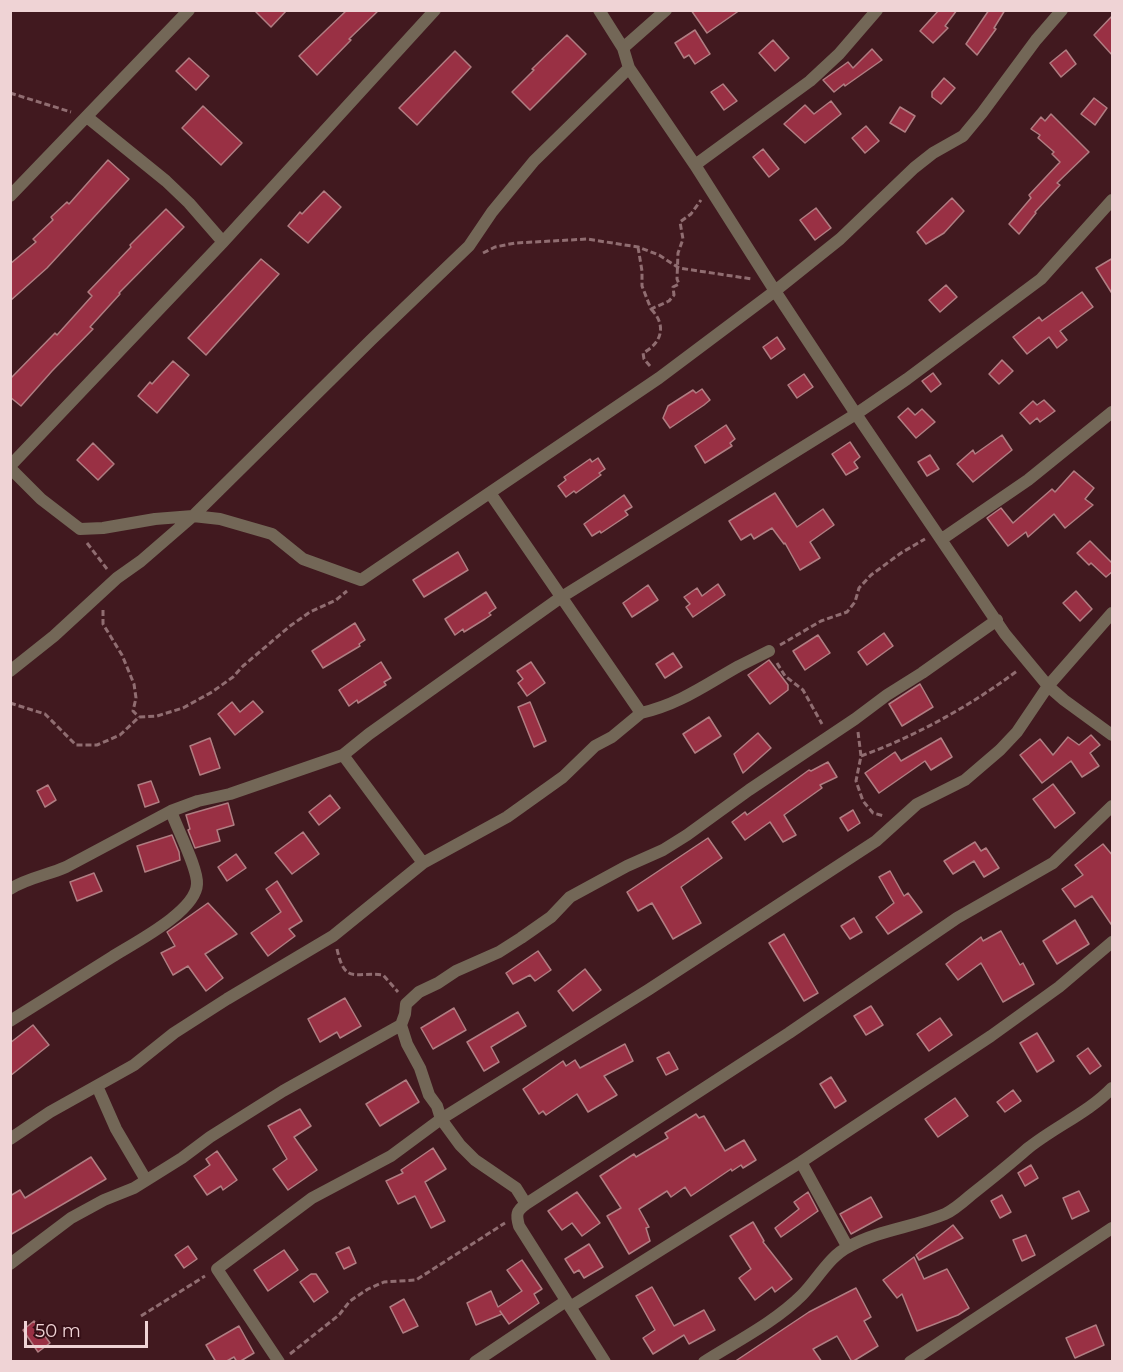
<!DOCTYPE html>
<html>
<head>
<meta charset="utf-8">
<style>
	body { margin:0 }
	#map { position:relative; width:1123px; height:1372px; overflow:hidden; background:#41191f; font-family:Montserrat,sans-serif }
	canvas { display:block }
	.frame { position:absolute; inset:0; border:12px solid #efd3d5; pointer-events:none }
	.scale { position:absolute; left:24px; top:1321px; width:124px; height:27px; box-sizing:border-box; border:3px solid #efd3d5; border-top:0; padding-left:8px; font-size:18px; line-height:21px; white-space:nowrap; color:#efd3d5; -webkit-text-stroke:4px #360f16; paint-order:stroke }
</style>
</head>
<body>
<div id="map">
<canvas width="1123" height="1372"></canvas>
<div class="frame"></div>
<div class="scale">50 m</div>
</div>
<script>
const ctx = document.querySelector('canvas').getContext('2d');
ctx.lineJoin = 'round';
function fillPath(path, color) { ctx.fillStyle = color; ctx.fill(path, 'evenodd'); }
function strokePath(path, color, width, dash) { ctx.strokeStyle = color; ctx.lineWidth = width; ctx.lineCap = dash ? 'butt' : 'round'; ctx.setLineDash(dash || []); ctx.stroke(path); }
const building = new Path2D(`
	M254 10H287L271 27Z
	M347 10H379L349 39 351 40 317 75 299 56Z
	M691 10H740L707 33Z
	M939 10H957L945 26 948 28 933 43 920 31Z
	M989 10H1005L994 28 996 29 977 55 966 44Z
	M1113 15V56L1094 35Z
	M695 30 710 54 695 64 689 55 684 58 675 43Z
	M567 35 586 54 530 110 512 92 534 70 532 69Z
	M773 40 789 58 775 71 759 53Z
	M872 49 882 60 845 86 844 84 834 92 823 80 848 62 853 68Z
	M1066 50 1076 64 1061 77 1050 63Z
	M455 51 471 67 417 125 399 108Z
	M189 58 209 76 196 90 176 71Z
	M944 78 955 88 941 104 932 97V92Z
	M723 84 737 101 724 110 711 92Z
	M1094 98 1107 108 1095 125 1081 114Z
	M831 101 841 114 805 143 784 124 805 105 814 114Z
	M203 106 242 143 221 165 182 128Z
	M900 107 915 116 905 132 890 123Z
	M1051 114 1089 152 1057 183 1060 185 1035 212 1036 213 1019 234 1009 224 1031 198 1029 195 1060 162 1052 154 1054 152 1038 138 1040 135 1031 129 1041 117 1045 121Z
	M866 126 879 141 865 153 852 138Z
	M763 149 779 169 769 177 753 157Z
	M108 160 129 179 47 268 10 301V264L36 242 33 239 53 220 51 217 67 202 69 204Z
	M324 191 341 207 308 243 288 226 300 212 302 214Z
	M952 198 964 211 944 233 926 244 917 232Z
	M816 208 831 228 815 240 800 220Z
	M166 209 184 227 119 293 120 294 90 327 93 329 52 371 21 406 10 397V379L55 333 57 335 92 296 88 292 131 247 130 245Z
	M1113 258V295L1096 268Z
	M261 259 279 274 206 355 188 338Z
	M946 285 957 297 940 312 929 300Z
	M1082 292 1093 307 1060 331 1067 340 1057 348 1049 337 1027 354 1013 337 1039 317 1042 321Z
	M777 337 785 349 771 359 763 347Z
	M1002 360 1013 371 999 384 989 374Z
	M173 361 189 375 157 413 138 396 150 382 152 384Z
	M933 373 941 384 931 392 922 381Z
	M804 374 813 387 797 398 788 385Z
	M702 389 710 400 704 405 670 428 663 418 668 406 693 390 696 393Z
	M1044 400 1055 411 1040 422 1037 418 1030 424 1020 413 1033 401 1037 405Z
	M908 408 915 415 922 409 935 422 916 438 898 417Z
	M726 425 735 439 730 443 732 446 705 463 695 446Z
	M1002 435 1012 450 973 482 957 464 973 450 975 454Z
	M850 442 860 457 854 462 858 468 846 475 832 454Z
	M93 443 114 464 98 480 77 460Z
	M930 455 939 469 927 476 918 462Z
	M598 458 605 469 599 473 601 475 576 493 574 491 566 497 558 486 566 480 564 477 590 459 592 462Z
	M1074 471 1094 488 1085 499 1093 505 1065 528 1054 514 1028 537 1026 532 1008 546 987 518 1001 508 1013 523 1052 489 1055 492Z
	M775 493 797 527 823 509 834 525 810 542 820 558 800 570 785 543 784 544 772 528 754 539 751 534 741 540 729 521Z
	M624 495 632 507 625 511 628 515 601 533 600 531 592 536 584 524Z
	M1090 541 1113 564V571L1106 577 1091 563 1089 565 1077 553Z
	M458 552 468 570 424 597 413 580Z
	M718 584 725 595 693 617 686 607 690 604 684 597 697 588 702 596Z
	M648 585 658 600 632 617 623 603Z
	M1076 591 1092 609 1080 621 1063 603Z
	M486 592 496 608 489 613 491 615 485 619 464 632 463 629 455 635 445 619Z
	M355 623 365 640 359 644 360 646 323 668 312 651Z
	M884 633 893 646 867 665 858 652Z
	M818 635 830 653 805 670 793 651Z
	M673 653 682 667 665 678 656 664Z
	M769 660 788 685V690L770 704 748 675Z
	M381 662 391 678 384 682 386 685 358 703 357 700 349 706 339 690Z
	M531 662 545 683 527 696 518 683 523 679 517 671Z
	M920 684 933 707 902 726 889 704Z
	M253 701 263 712 235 735 218 714 232 702 240 712Z
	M530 702 546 741 534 747 518 707Z
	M709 717 721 736 695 753 683 734Z
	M758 733 771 748 743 773 734 754Z
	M1091 735 1100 745 1090 753 1099 766 1082 777 1071 761 1042 783 1020 755 1040 739 1053 755 1068 737 1079 745Z
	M210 738 220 768 200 775 190 746Z
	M941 738 952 757 931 770 925 761 879 793 865 773 895 752 901 761Z
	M828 762 837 777 820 785 822 788 784 815 796 835 783 842 770 822 745 840 732 822 745 812 747 815 809 770 811 771Z
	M151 781 159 802 145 807 138 785Z
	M1053 784 1075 813 1055 828 1033 799Z
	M48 785 56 800 45 807 37 791Z
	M330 795 340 808 319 825 309 812Z
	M228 803 234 825 217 830 220 841 195 848 188 830 190 829 186 815Z
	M853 810 860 823 848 831 840 818Z
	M303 832 319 854 292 874 275 853Z
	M172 835 179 852 180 860 145 872 137 846Z
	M708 838 722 858 681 887 701 923 673 939 652 903 638 911 627 892Z
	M975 842 981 851 986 848 999 868 984 877 974 861 953 874 944 861Z
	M1103 844 1113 856V927L1092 896 1075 907 1062 889 1083 875 1075 865Z
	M236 854 246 868 227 881 218 867Z
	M890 871 904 896 908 893 922 912 888 934 876 917 894 903 879 877Z
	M94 873 102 891 77 901 70 882Z
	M277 881 302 921 289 929 295 936 268 956 251 933 281 912 266 889Z
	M208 903 237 934 205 954 223 978 206 991 188 966 173 975 161 953 175 946 167 932Z
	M854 918 862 932 850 939 841 926Z
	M1075 920 1089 944 1057 964 1043 941Z
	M1001 931 1020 965 1023 963 1034 984 1003 1002 981 963 958 980 946 964 981 937 983 941Z
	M784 934 818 993 804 1001 769 943Z
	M538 951 551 970 535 981 530 975 513 984 506 973Z
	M585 969 601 990 573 1011 558 991Z
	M345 998 361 1026 340 1038 337 1032 320 1042 308 1019Z
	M871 1006 883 1025 866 1035 854 1016Z
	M454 1008 466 1030 433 1049 421 1028Z
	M518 1012 526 1026 491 1047 499 1062 484 1071 467 1042Z
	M940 1018 952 1035 929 1051 917 1034Z
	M33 1025 49 1045 10 1076V1043Z
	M1037 1033 1054 1061 1037 1072 1020 1043Z
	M625 1044 633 1061 604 1076 617 1095 588 1112 577 1094 546 1115 543 1111 539 1114 523 1089 563 1061 566 1066 575 1060 580 1068Z
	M1088 1048 1101 1066 1090 1074 1077 1056Z
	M669 1052 678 1069 666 1075 657 1058Z
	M831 1077 846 1101 835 1108 820 1084Z
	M406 1080 419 1102 380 1126 366 1104Z
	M1013 1090 1021 1101 1005 1112 997 1102Z
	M955 1098 968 1116 938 1137 925 1119Z
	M300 1109 311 1126 294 1137 317 1170 288 1190 273 1169 287 1159 268 1126Z
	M696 1114 699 1118 704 1116 725 1151 744 1140 756 1160 743 1168 741 1165 732 1171 731 1169 691 1196 685 1187 671 1197 667 1191 639 1209 649 1227 646 1228 650 1241 629 1254 607 1216 621 1208 600 1176 634 1154 636 1157 668 1138 665 1133Z
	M433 1148 446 1169 425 1182 445 1221 431 1228 415 1196 398 1204 386 1181 403 1173 401 1170Z
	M217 1151 237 1180 223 1190 221 1186 207 1195 194 1176 210 1165 206 1159Z
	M91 1157 106 1179 10 1235V1196L20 1190 25 1198Z
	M1031 1165 1038 1178 1025 1186 1018 1173Z
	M1079 1191 1089 1211 1072 1219 1063 1198Z
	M577 1192 600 1223 582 1236 572 1223 562 1230 548 1211Z
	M808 1192 818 1211 781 1237 775 1228 799 1209 794 1202Z
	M1002 1195 1011 1212 1000 1218 991 1201Z
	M871 1197 882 1217 851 1234 840 1214Z
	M753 1222 764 1241 763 1242 792 1279 775 1292 772 1287 755 1300 739 1278 751 1269 730 1236Z
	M953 1225 963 1238 919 1260 916 1255Z
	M1026 1235 1035 1255 1022 1261 1013 1240Z
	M589 1244 603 1267 584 1278 579 1270 574 1273 565 1259Z
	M188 1246 197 1259 184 1268 175 1255Z
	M349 1247 356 1263 344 1269 336 1253Z
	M284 1250 298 1270 268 1291 254 1270Z
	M914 1257 924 1279 947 1269 969 1308 958 1315 917 1331 902 1294 897 1298 883 1280Z
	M522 1260 542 1289 534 1294 539 1303 509 1324 500 1311 502 1314 476 1325 467 1303 491 1291 498 1307 522 1291 507 1270Z
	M311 1274H316L328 1292 314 1302 300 1282Z
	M652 1287 674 1326 704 1310 715 1330 689 1344 684 1335 653 1354 643 1338 655 1330 636 1296Z
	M856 1288 871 1317 864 1321 878 1346 852 1362 837 1336 813 1349 822 1362H734L809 1312Z
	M404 1299 418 1326 403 1333 390 1307Z
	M34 1321 50 1343 38 1352 23 1330Z
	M1096 1325 1104 1345 1075 1358 1066 1338Z
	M239 1326 254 1353 239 1362H237L234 1357 225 1362H216L206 1345Z`);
const path = new Path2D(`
	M10 93 71 112
	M638 247 642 271V286L651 309 669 301 674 295 673 287 679 284 677 279 678 253 683 239 680 222 691 214 701 200
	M483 253 495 247 515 243 587 239 638 247 659 255 679 268 752 279
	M650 366 644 359 643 353C662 343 667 325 651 309
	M87 543 107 569
	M103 610V624L122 655 134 684 136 698 133 711 139 717
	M780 645 821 621 847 612 855 602 859 588 871 575 901 553 925 539
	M777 663 785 676 803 690 822 724
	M10 703 45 714 76 745H97L120 735 139 717 157 716 183 708 212 692 233 677 243 666 290 626 310 612 336 600 347 591
	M858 732 861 756 856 781 863 801 873 813 884 816
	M861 756C916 736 970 706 1017 671
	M337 949C345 986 356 971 383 975L398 992
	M141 1316 205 1276
	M290 1354 339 1315 350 1301 368 1289 384 1282 416 1280 505 1223`);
const street = new Path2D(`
	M599 10 623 48 629 68 695 165 775 291 856 414 1005 634 1048 686 1064 700 1112 735
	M623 48 666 10
	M87 117 166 181 189 203 223 242
	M695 165 810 81 839 54 877 10
	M10 196 189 10
	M10 466 223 242 435 10
	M10 468 41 499 80 529 103 528 155 519 193 516 220 519 272 534 303 559 361 580 659 378 775 291 840 239 914 168 933 153 963 136 982 113 1036 40 1062 10
	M490 493 641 713C680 704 705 685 739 666 749 661 759 656 769 651
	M942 539 1028 480 1112 412
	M10 671 54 636 117 578 141 561 193 516 371 340 469 246 492 212 534 161 629 68
	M343 755 423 863
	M10 889C27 878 48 875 66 867L171 811 198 801 230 794 343 755 369 734 560 598 856 414 907 379 1041 279 1112 200
	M10 1021C44 1000 78 978 112 957 132 944 196 912 197 884 198 868 177 829 171 811
	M401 1025 407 1044 420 1068 429 1095 437 1106 441 1119 460 1145 475 1160 516 1188 526 1204 789 1033 957 918 1053 863 1112 806
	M97 1086 116 1129 146 1180
	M10 1139 50 1112 134 1065 174 1033 227 999 333 936 423 863 507 817 563 777 595 746 612 737 641 713
	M801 1162 847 1246
	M526 1204C516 1211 516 1215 519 1226L605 1362
	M10 1264 71 1218 104 1200 134 1188 182 1158 210 1137 283 1091 401 1025 405 1014 406 1004 419 992 438 983 456 971 499 952 521 938 551 917 570 897 627 866 663 850 687 835 749 790 855 719 887 695 922 673 997 620
	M570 1307 801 1162 991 1036 1059 987 1112 942
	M279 1362 217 1269 312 1198 391 1156 441 1119 648 990 876 841 917 804 965 780 1000 750 1017 732 1048 686 1112 613
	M475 1362 566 1301
	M704 1362C737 1341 775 1322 802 1295 818 1279 829 1256 850 1246 879 1230 914 1227 945 1214 954 1210 963 1202 971 1195 990 1180 1009 1165 1027 1149 1054 1127 1088 1113 1112 1088
	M910 1362 1112 1228`);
fillPath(building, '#993044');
strokePath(building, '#b07d82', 1.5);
strokePath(path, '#906d71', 3, [6, 3]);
strokePath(street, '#736757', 12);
</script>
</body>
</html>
